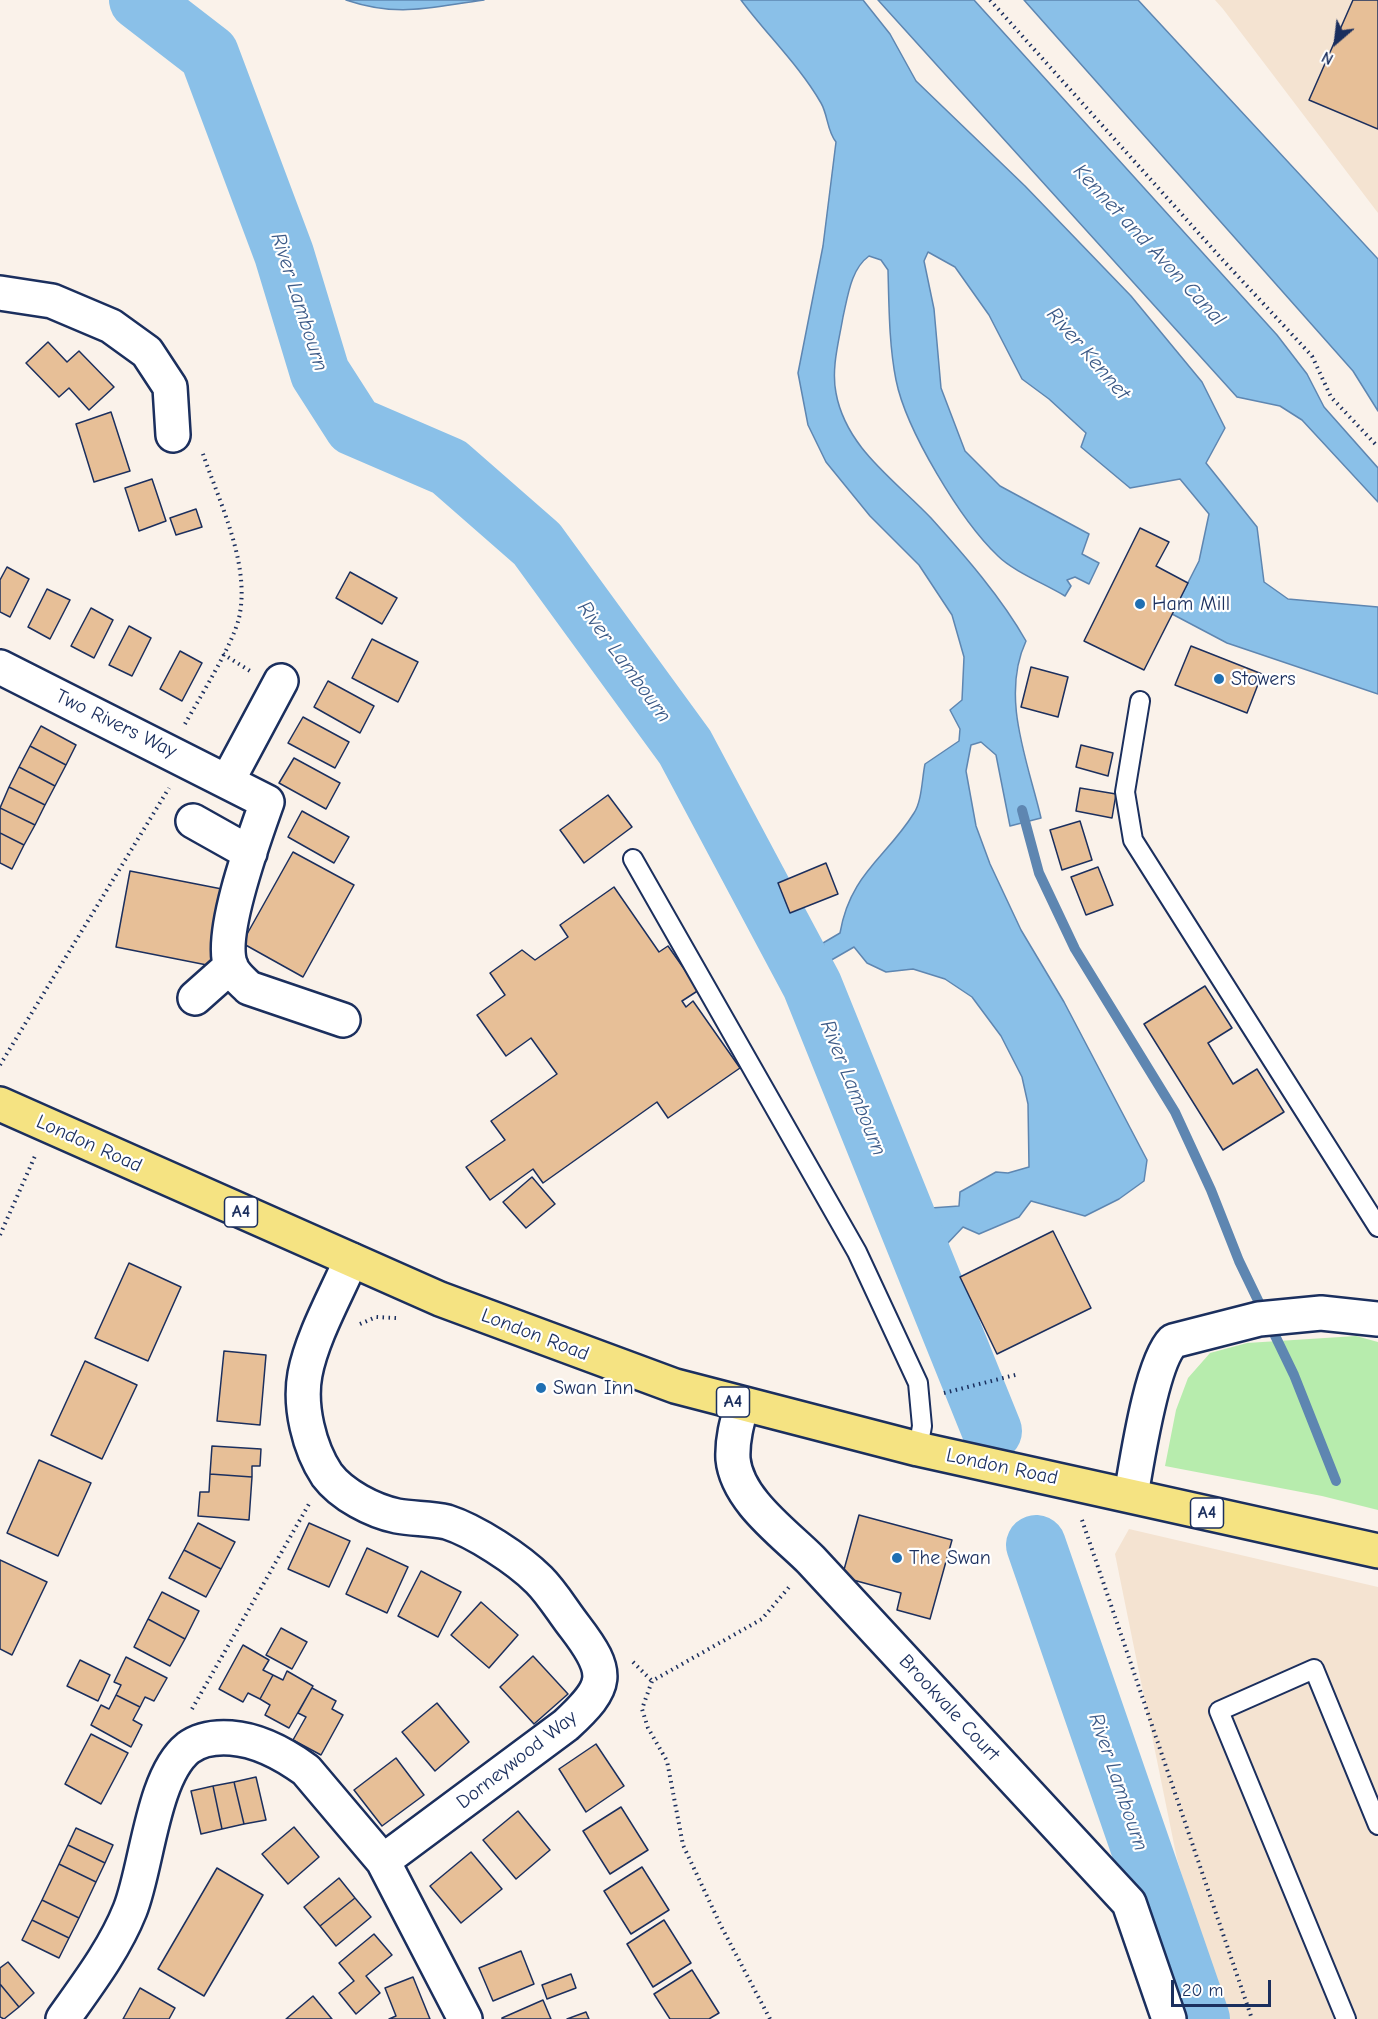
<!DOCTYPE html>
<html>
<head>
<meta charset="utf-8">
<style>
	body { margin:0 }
	#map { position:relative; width:1378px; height:2019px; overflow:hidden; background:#faf2ea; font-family:"Comic Neue",sans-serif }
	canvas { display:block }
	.north { position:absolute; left:1306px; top:12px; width:60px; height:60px; -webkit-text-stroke:4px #fff; paint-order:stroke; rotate:208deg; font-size:16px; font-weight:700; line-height:24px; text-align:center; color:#1b2f5e }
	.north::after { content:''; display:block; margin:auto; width:21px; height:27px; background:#1b2f5e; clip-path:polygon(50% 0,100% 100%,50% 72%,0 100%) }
	.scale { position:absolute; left:1171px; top:1980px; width:100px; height:27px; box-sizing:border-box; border:3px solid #1b2f5e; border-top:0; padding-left:8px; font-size:18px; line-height:21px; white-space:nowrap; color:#1b2f5e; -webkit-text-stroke:4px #fff; paint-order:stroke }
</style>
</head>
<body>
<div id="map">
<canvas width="1378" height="2019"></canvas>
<div class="north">N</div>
<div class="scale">20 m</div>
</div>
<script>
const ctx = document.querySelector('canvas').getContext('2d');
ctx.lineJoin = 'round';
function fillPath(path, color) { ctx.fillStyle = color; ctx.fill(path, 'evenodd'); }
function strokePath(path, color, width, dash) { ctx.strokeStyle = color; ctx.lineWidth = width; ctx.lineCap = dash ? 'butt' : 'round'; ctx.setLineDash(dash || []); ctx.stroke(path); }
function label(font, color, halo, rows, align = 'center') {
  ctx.font = font + ' "Comic Neue",sans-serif'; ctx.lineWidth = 4.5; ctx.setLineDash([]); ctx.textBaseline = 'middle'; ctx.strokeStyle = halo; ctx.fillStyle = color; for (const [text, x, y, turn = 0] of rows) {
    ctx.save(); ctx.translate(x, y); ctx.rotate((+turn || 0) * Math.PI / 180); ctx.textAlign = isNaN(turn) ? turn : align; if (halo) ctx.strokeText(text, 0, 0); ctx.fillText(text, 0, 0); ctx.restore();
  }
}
const built = new Path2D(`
	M1215 0H1378V213L1223 9Z
	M1129 1529 1378 1587V2019H1225L1177 1859 1115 1554Z`);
const green = new Path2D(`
	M1356 1336 1378 1342V1510L1322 1496 1165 1466 1176 1410 1188 1378 1210 1353 1247 1343Z`);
const water = new Path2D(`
	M346 0H484C431 7 399 18 346 0Z
	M741 0H863L890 34 916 81 1025 186 1131 296 1202 382 1225 428 1206 463 1257 527 1264 582 1288 599 1378 607V694L1227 643 1172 614 1199 561 1209 514 1180 479 1130 488 1081 447 1086 433 1049 399 1022 379 989 315 955 267 928 252 924 261 934 309 941 388 965 451 1000 486 1089 534 1082 554 1099 563 1089 584 1075 577 1067 580 1071 586 1065 596C1045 584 1013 571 998 556 961 521 906 430 896 380 889 345 889 306 888 270L881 260 869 256C851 269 848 295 843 317 839 341 831 368 836 393 846 448 895 480 931 518 965 556 1001 597 1026 641 1000 697 1028 762 1041 818L1010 826 996 755 981 742 971 745 966 771 976 826 990 864 1021 930 1064 1002 1147 1160 1144 1181 1119 1199 1085 1216 1031 1201 1019 1217 979 1234 963 1227 946 1245 931 1208 959 1206 960 1192 996 1172 1008 1173 1029 1167 1028 1104 1022 1077 1001 1036 972 997 945 979 913 969 886 972 867 963 854 947 828 962 823 943 840 933C850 874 886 858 914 813 922 801 922 778 925 764L959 741 960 729 950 710 962 700 964 657 952 615 919 565 870 516 826 462 808 425 798 373 823 246 836 142C827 131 828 115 821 103 799 65 767 35 741 0Z
	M878 0H974L1277 335 1307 374 1324 407 1378 468V502L1302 420 1280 406 1237 397Z
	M1024 0H1138L1378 259V411L1353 371Z`);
const stream = new Path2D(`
	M1022 810 1039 873 1075 949 1175 1112 1211 1190 1239 1261 1294 1375 1336 1481`);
const river = new Path2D(`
	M139 0 209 54 284 254 320 373 354 426 449 467 537 544 685 747 812 985 992 1431
	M1036 1545 1200 2019`);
const building = new Path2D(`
	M1353 0H1378V129L1309 100Z
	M48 342 67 362 79 351 114 387 89 410 69 388 59 397 26 363Z
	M111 412 130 471 94 482 76 424Z
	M152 479 166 521 139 531 125 488Z
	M196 509 202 527 176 535 170 518Z
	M1140 528 1169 542 1156 566 1188 583 1144 670 1084 641Z
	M7 567 29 579 10 617 0 612V580Z
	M350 572 397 598 382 624 336 598Z
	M47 589 70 600 50 639 28 627Z
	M91 608 113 620 94 658 71 646Z
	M129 626 151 638 132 676 109 665Z
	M372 639 418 662 398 702 352 678Z
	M1191 646 1262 674 1247 713 1175 685Z
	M180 651 202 663 182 701 160 689Z
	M1031 667 1068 677 1058 717 1021 707Z
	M328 681 374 706 360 733 314 707Z
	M303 717 349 742 335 768 288 743Z
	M41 726 76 745 66 765 30 746Z
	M1081 745 1113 753 1108 776 1076 767Z
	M30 746 66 765 55 786 19 767Z
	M294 758 340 783 326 809 279 783Z
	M19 767 55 786 45 805 9 787Z
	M9 787 45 805 35 825 0 808Z
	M1080 788 1116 794 1112 818 1076 811Z
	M608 795 632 827 584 863 560 830Z
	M0 808 35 825 24 845 0 833Z
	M302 811 349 837 334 863 288 837Z
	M1080 821 1092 860 1062 870 1050 830Z
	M0 833 24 845 12 869 0 863Z
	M293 852 354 885 303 977 242 943Z
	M826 863 838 894 790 913 778 883Z
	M1098 867 1113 905 1086 915 1071 877Z
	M130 871 227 890 212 966 116 947Z
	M614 887 659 952 668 946 699 990 682 1001 686 1007 693 1001 740 1068 668 1118 657 1102 543 1183 533 1169 490 1200 466 1167 505 1140 491 1121 557 1074 531 1038 506 1056 477 1015 505 995 490 973 522 950 535 960 568 937 560 925Z
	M1205 986 1232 1028 1208 1043 1233 1084 1257 1069 1284 1112 1223 1150 1144 1024Z
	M532 1177 555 1204 526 1228 503 1202Z
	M1053 1231 1091 1308 997 1354 960 1277Z
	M129 1263 181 1287 148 1361 95 1338Z
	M224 1351 266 1355 260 1425 217 1421Z
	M85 1361 137 1385 102 1459 51 1435Z
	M212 1446 261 1449 260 1466H252V1477L210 1474Z
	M39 1460 91 1483 58 1556 7 1533Z
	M210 1474 252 1477 249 1520 198 1516 200 1492H209Z
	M859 1515 952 1540 930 1619 897 1610 901 1593 842 1577Z
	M198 1523 235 1542 221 1569 184 1550Z
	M309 1523 350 1541 329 1587 288 1569Z
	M367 1548 408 1567 387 1613 346 1594Z
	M184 1550 221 1569 206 1597 169 1578Z
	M0 1560 47 1582 12 1655 0 1649Z
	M421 1571 461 1592 438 1637 398 1616Z
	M162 1592 199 1611 185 1639 148 1619Z
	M481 1602 518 1635 489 1668 451 1635Z
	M148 1619 185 1639 170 1666 134 1647Z
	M281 1628 307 1642 292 1669 266 1655Z
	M243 1645 269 1660 263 1670 273 1675 260 1699 248 1693 243 1702 219 1689Z
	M533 1656 568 1694 534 1724 500 1687Z
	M126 1657 167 1678 154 1701 145 1697 140 1707 116 1695 121 1685 114 1682Z
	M80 1660 110 1675 98 1701 67 1686Z
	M287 1671 313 1686 289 1728 265 1715 270 1705 260 1699 273 1675 283 1680Z
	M312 1688 336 1701 332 1709 343 1715 321 1755 293 1740 306 1717 298 1713Z
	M116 1695 140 1707 133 1720 142 1725 131 1747 91 1725 101 1705 109 1709Z
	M437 1703 469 1742 435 1771 402 1732Z
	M91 1734 128 1753 101 1804 65 1784Z
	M596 1744 624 1786 586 1812 559 1769Z
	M396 1758 424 1795 382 1826 354 1790Z
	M256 1777 266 1820 244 1824 234 1782Z
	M234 1782 244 1824 222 1829 213 1786Z
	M213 1786 222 1829 201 1834 191 1791Z
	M621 1807 648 1850 610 1874 583 1831Z
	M518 1811 550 1850 516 1879 483 1840Z
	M294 1827 319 1857 288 1884 262 1854Z
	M76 1828 113 1845 105 1863 68 1845Z
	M68 1845 105 1863 96 1882 59 1864Z
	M471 1852 502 1889 461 1923 430 1886Z
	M59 1864 96 1882 79 1918 42 1900Z
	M642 1867 669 1910 631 1934 604 1891Z
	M217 1868 263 1895 204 1996 158 1969Z
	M339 1878 355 1898 320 1926 304 1907Z
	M355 1898 371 1917 336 1946 320 1926Z
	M42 1900 79 1918 69 1938 32 1920Z
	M32 1920 69 1938 59 1958 22 1940Z
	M664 1920 691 1963 653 1987 627 1944Z
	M374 1934 392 1955 366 1976 380 1993 356 2014 339 1993 354 1981 339 1963Z
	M521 1951 534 1984 493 2001 479 1968Z
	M8 1962 34 1993 19 2007 0 1984V1968Z
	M692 1970 719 2013 709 2019H670L654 1994Z
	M571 1974 576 1988 547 1999 542 1985Z
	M413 1977 430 2019H389L396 2016 385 1988Z
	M0 1984 19 2007 4 2019 0 2017Z
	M140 1988 175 2008 169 2019H123Z
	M313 1996 332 2019H286Z
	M543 2000 551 2019H502V2018Z
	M586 2012 589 2019H567Z`);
const path = new Path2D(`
	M990 0 1220 257 1312 356 1331 397 1378 447
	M223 654 250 671
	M185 724C200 697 232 646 239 618 251 564 219 502 202 451
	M0 1065 169 788
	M0 1235 35 1156
	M360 1324 376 1317 396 1318
	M944 1393 1019 1374
	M1082 1520 1252 2019
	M633 1662 652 1681
	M192 1709 309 1504
	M770 2019 721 1926 683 1845 667 1761 648 1728 642 1709 652 1681 762 1619 790 1586`);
const lane = new Path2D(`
	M1140 701 1125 792 1133 840 1378 1227
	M633 859 857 1252 918 1383 922 1426 918 1449
	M1346 2019 1219 1711 1314 1669 1378 1825`);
const street = new Path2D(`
	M0 293 52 301 111 326 147 352 170 387 173 435
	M0 667 267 802C255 836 218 935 231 967 235 976 242 981 249 988L343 1020
	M228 780 281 681
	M193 821 250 853
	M195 998 231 966
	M351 1260C336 1295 312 1337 305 1374 299 1406 309 1448 327 1475 342 1495 373 1511 397 1516 413 1519 431 1518 447 1522 475 1531 518 1559 539 1580 553 1594 563 1612 575 1627 611 1674 608 1686 566 1725L383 1861
	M742 1405C737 1422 732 1440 733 1459 737 1500 784 1533 811 1560L1129 1903 1169 2019
	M1131 1495C1137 1462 1151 1363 1173 1341L1259 1319 1321 1313 1378 1319
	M63 2019C87 1985 114 1950 130 1910 147 1868 152 1777 188 1748 200 1739 217 1737 231 1738 259 1740 284 1754 306 1770L383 1861 465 2019`);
const primary = new Path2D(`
	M0 1104 440 1299 675 1386 918 1449 1378 1551`);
const markers = [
	[1140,604,6,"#1f6fb2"],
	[1219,679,6,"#1f6fb2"],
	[541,1388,6,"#1f6fb2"],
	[897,1558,6,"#1f6fb2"]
];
const shields = [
	[241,1212,33],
	[733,1402,33],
	[1207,1513,33]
];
const shieldNames = [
	["A4",241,1212],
	["A4",733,1402],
	["A4",1207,1513]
];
const poiNames = [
	["Ham Mill",1152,604],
	["Stowers",1231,679],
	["Swan Inn",553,1388],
	["The Swan",909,1558]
];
const streetNames = [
	["Two Rivers Way",116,724,26],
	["London Road",89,1144,24],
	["London Road",535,1335,21],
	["London Road",1002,1467,12],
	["Brookvale Court",949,1708,47],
	["Dorneywood Way",517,1760,-38]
];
const waterNames = [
	["Kennet and Avon Canal",1149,245,47],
	["River Lambourn",299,302,72],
	["River Kennet",1088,354,49],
	["River Lambourn",624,662,54],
	["River Lambourn",853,1088,68],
	["River Lambourn",1118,1782,71]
];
fillPath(built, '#f4e3d1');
fillPath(green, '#b7ecad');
fillPath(water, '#8ac0e8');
strokePath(water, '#5e86b1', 1.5);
strokePath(stream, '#5e86b1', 10);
strokePath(river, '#8ac0e8', 60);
fillPath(building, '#e7bf97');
strokePath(building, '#1b2f5e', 1.5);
strokePath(lane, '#1b2f5e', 22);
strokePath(street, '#1b2f5e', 38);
strokePath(primary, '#1b2f5e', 38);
strokePath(path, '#1b2f5e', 4, [1.5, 4.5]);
strokePath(lane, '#fff', 18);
strokePath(street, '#fff', 33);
strokePath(primary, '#f5e382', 33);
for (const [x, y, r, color] of markers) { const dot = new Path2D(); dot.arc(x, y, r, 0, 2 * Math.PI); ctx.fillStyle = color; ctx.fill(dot); strokePath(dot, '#fff', 2); }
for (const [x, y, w] of shields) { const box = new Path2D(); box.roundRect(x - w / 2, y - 15, w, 30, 4.5); ctx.fillStyle = '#fff'; ctx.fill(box); strokePath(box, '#1b2f5e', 1.5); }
label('bold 18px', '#1b2f5e', null, shieldNames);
label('20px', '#1b2f5e', '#fff', poiNames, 'left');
label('20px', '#1b2f5e', '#fff', streetNames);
label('italic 21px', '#3c5a87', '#fff', waterNames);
</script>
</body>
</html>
